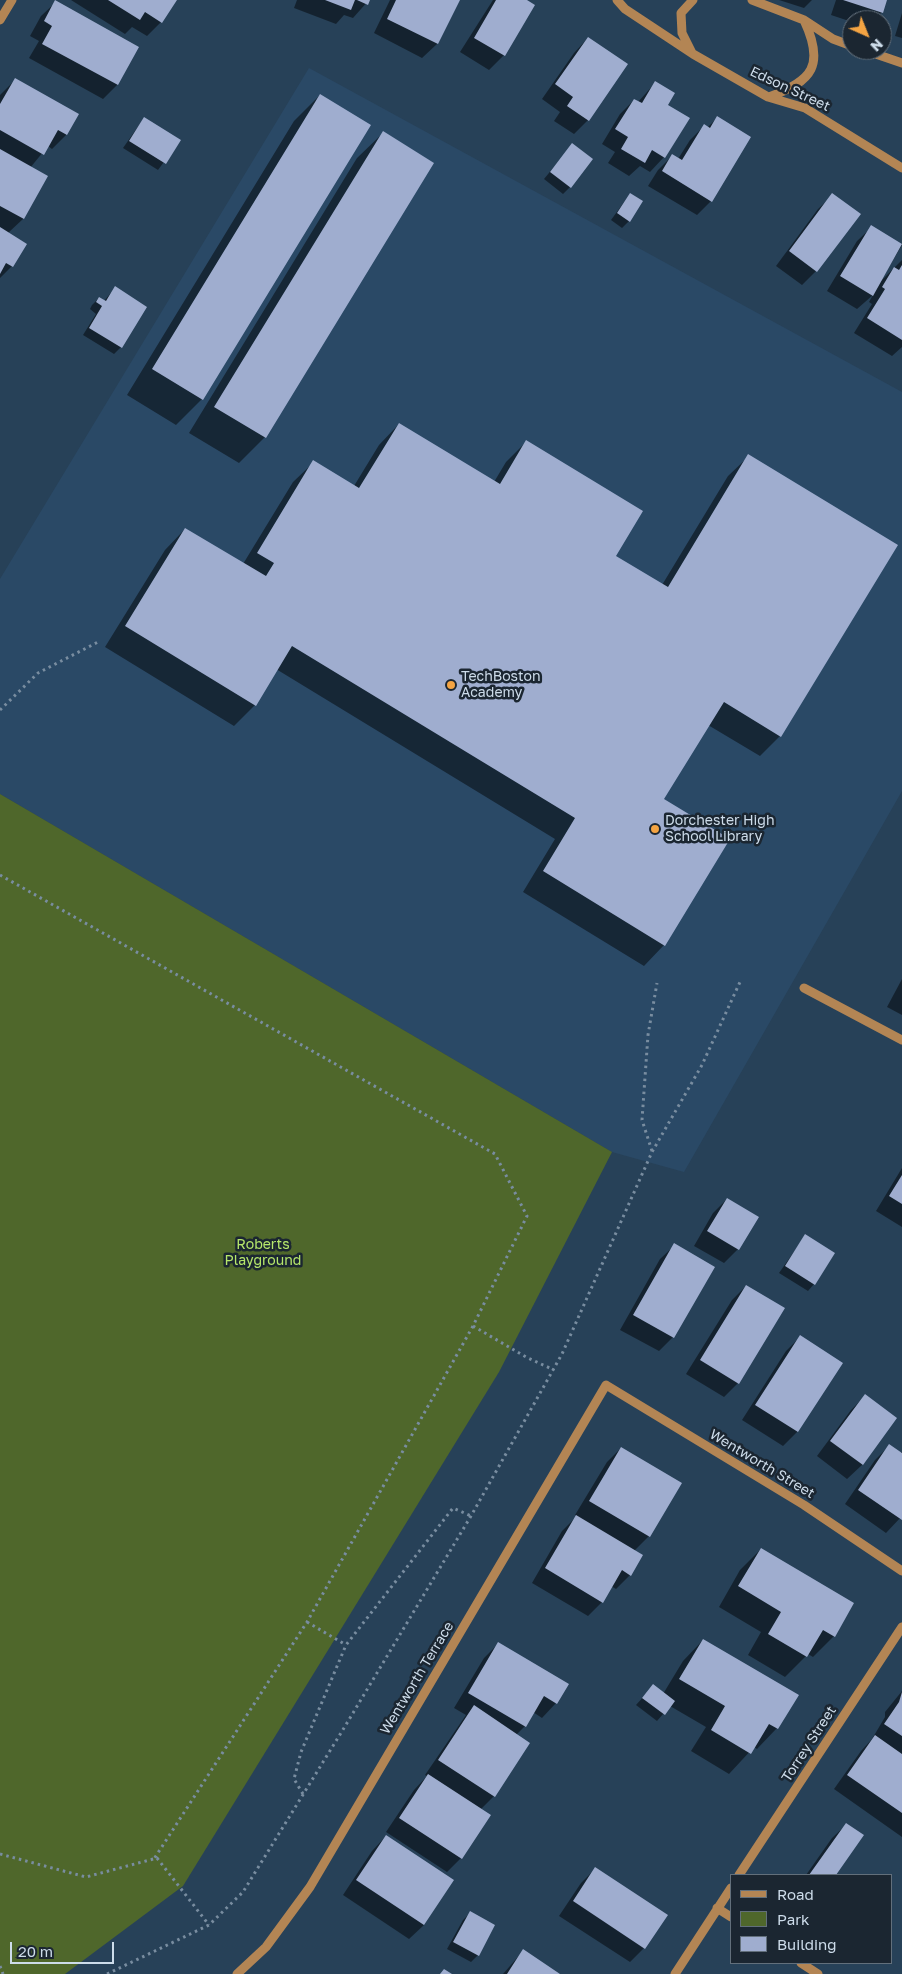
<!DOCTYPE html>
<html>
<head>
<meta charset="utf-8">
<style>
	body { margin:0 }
	#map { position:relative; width:902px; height:1974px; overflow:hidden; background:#274158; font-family:"Golos Text",sans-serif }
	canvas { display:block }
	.legend { position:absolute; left:730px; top:1874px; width:162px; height:90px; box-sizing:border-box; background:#1b2631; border:1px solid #626f7b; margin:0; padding:6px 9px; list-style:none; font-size:15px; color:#cddcea }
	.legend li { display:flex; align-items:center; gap:10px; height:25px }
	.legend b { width:25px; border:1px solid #626f7b }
	.north { position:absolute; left:842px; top:10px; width:50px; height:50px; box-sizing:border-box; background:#1b2631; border:1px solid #626f7b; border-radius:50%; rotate:136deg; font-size:14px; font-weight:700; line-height:20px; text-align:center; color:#cddcea }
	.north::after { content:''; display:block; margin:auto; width:18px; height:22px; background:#f4a443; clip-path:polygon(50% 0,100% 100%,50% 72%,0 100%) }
	.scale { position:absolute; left:10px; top:1942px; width:104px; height:22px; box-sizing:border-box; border:2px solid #cddcea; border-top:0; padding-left:6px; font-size:15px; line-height:18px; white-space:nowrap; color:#cddcea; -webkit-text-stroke:4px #1b2631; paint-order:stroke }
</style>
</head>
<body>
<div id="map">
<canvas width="902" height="1974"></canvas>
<ul class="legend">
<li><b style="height:6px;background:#b38554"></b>Road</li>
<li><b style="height:14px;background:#4f672b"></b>Park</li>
<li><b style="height:14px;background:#9fadcf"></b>Building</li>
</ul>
<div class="north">N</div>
<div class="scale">20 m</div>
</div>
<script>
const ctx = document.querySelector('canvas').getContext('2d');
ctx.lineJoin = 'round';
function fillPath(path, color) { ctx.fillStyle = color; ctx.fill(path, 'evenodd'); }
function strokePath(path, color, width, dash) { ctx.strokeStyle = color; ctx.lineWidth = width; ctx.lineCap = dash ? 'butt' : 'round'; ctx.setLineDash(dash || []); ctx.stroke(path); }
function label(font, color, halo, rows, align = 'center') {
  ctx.font = font + ' "Golos Text",sans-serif'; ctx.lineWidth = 5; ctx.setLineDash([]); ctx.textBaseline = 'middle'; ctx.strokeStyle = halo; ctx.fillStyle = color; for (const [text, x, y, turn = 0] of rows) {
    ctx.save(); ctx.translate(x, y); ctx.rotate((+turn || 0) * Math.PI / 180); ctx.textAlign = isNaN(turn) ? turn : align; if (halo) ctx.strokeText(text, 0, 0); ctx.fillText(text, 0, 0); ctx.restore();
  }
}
const built = new Path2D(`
	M309 68 902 392V791L684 1172 612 1152 0 794V579Z`);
const green = new Path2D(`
	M0 794 612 1152 499 1372 183 1886 65 1974H0Z`);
const shadow = new Path2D(`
	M71 0H175L161 22 147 36 132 27 125 34Z
	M297 0H369L353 18 344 15 336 24 294 8Z
	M390 0H459L437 44 422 58 374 33Z
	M493 0H524L533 5 504 55 489 70 460 52Z
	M779 0H812L804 8Z
	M836 0H886L882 12 874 20 852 22 831 15Z
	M56 2 137 47 117 85 103 99 29 58 39 41 30 36 41 16Z
	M902 13V38L895 36Z
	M588 38 626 64 588 120 574 134 554 121 560 112 542 99 574 53Z
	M15 80 77 114 66 135 52 149 48 146 30 168 46 177 23 219 8 233 26 244 12 266 0 278V95Z
	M655 83 666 105 664 157 650 172 640 166 629 176 608 163 615 152 602 144 620 114 634 100 638 102Z
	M320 95 369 126 202 399 176 425 127 395 294 121Z
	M144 118 180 140 158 170 123 148Z
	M717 118 711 201 697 215 648 186 658 170 672 156 678 159 690 140 704 126 707 128Z
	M383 133 433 163 265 437 239 463 189 433 357 158Z
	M572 145 570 187 563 194 544 179Z
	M630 194 629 221 622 228 611 220Z
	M833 195 859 214 816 271 802 285 776 266 818 209Z
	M872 227 902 245 880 282 902 260V347L892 356 854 333 872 304 869 302 873 295 857 309 827 291 857 241Z
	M115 288 121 347 114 354 83 335 96 314 90 309 92 305 99 298 104 301Z
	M399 424 494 482 506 462 526 442 614 556 662 585 728 476 749 456 780 736 760 756 708 725 663 799 664 945 644 966 523 892 555 839 276 669 255 705 234 726 105 647 165 550 185 529 243 564 293 482 314 462 354 486 379 445Z
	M902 979V1015L887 1007Z
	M902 1168V1227L876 1211Z
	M727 1199 738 1249 724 1263 694 1246 713 1213Z
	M805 1236 814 1284 808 1291 779 1273Z
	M675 1245 673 1337 659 1351 620 1330 660 1259Z
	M746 1286 738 1383 724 1397 686 1374 732 1300Z
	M800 1337 797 1432 783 1446 742 1420 786 1351Z
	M865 1396 895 1418 862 1465 847 1479 817 1456 851 1410Z
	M889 1446 900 1453 902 1452V1516L886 1533 845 1504 875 1460Z
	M621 1448 649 1536 634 1551 630 1575 616 1589 611 1586 602 1602 588 1616 532 1583 562 1531 577 1516 575 1515 607 1462Z
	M761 1549 834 1636 813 1657 808 1654 785 1677 748 1655 761 1632 719 1607 740 1570Z
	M703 1640 777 1728 757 1749 754 1747 729 1774 691 1751 706 1727 670 1706 657 1721 636 1705 653 1686 663 1694 683 1661Z
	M498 1644 556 1703 542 1718 533 1712 525 1726 516 1735 529 1743 494 1796 480 1810 461 1858 447 1872 386 1832 414 1790 427 1776 425 1775 466 1715 454 1708 484 1658Z
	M902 1691V1837L834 1789 861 1751 872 1739 885 1717V1712Z
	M847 1824 862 1835 834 1875H806L832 1838Z
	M386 1836 424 1925 409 1939 343 1895 372 1851Z
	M595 1869 644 1948 630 1962 559 1916 581 1883Z
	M470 1913 494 1926 478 1955 471 1962 447 1949 463 1920Z
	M523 1951 558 1974H503Z`);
const building = new Path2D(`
	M55 0 139 47 118 85 42 44 52 26 44 21Z
	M108 0H177L162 23 145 12 140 20Z
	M325 0H355L351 10Z
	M357 0H370L368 5Z
	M396 0H460L438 44 387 19Z
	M496 0H527L535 5 505 56 474 38Z
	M843 0H887L883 13Z
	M588 37 628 64 589 121 567 106 573 97 555 84Z
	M15 78 79 114 67 135 58 130 44 155 0 130V104Z
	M655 81 675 93 668 105 690 118 665 158 652 150 645 163 621 149 628 137 615 129 634 99 642 103Z
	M320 94 371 125 203 400 152 369Z
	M717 116 751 137 712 202 662 171 672 154 682 160 704 124 710 128Z
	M144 117 181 140 166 164 129 141Z
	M383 131 434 163 266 438 214 407Z
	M572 143 593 159 571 188 550 172Z
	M0 149 48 176 24 219 0 206Z
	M630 193 643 201 630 222 617 213Z
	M832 193 861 214 817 272 789 251Z
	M871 225 902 244 873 296 840 276Z
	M0 227 27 244 13 267 6 263 0 274Z
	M902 265V340L867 318 885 289 882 287 894 267 899 270Z
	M115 286 147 307 122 348 89 328 102 306 96 302 99 297 106 301Z
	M399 423 500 484 526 440 643 511 616 556 668 587 748 454 898 545 781 737 724 702 664 799 730 839 665 946 543 871 575 818 292 646 256 706 125 626 185 528 266 576 274 563 257 553 313 460 359 488Z
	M902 1175V1204L889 1196Z
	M727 1198 759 1217 739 1250 707 1231Z
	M805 1234 835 1253 815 1285 785 1266Z
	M674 1243 715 1267 674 1338 633 1315Z
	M746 1285 785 1308 739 1384 700 1360Z
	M800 1335 843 1363 798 1432 755 1405Z
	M865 1394 897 1418 863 1465 830 1441Z
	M889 1444 902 1453V1520L858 1490Z
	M621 1447 682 1483 650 1537 589 1501Z
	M576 1515 643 1555 631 1576 622 1570 603 1603 545 1568Z
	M761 1548 854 1603 835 1637 823 1630 807 1657 768 1634 781 1612 738 1586Z
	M703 1639 799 1695 778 1729 769 1724 751 1754 711 1730 725 1706 679 1679Z
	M498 1642 569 1684 557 1704 544 1696 526 1727 468 1693Z
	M653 1684 675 1701 665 1715 642 1698Z
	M902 1692V1736L884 1724 899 1702Z
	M474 1705 530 1743 495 1797 438 1760Z
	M875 1735 902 1754V1813L847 1775Z
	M428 1774 491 1815 462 1859 399 1818Z
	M846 1823 864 1835 836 1875H809Z
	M386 1835 454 1880 424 1925 356 1880Z
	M595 1867 668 1915 645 1949 573 1901Z
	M470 1911 495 1925 479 1956 453 1942Z
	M523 1949 560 1974H507Z
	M444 1969 452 1974H440Z`);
const path = new Path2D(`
	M0 710 38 673 98 642
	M0 875 495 1154 527 1216 473 1326 307 1622 154 1859
	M652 1151 642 1120 648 1035 657 983
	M473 1326 526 1357 554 1370
	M307 1622 346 1645
	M303 1794 294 1779 301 1752 346 1645 453 1508 471 1516
	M0 1854 86 1877 157 1858 209 1925
	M0 1966 3 1974
	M107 1974 209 1925 243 1892 344 1728 471 1516 562 1354 652 1152 702 1065 740 982`);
const minor = new Path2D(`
	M617 0 625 9 693 54 768 97 805 108 902 168
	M752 0 804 20 833 39 852 46
	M0 20 12 0
	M864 50 902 63
	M692 53 682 33 681 13 693 0
	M769 97C813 81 825 65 804 20
	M804 988 902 1040
	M739 1875 902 1627
	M717 1908 731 1917
	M801 1963 818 1974
	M237 1974 266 1947 310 1887 606 1385 804 1505 902 1571
	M675 1974 731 1888`);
const markers = [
	[451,685,5,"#f4a443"],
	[655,829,5,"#f4a443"]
];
const streetNames = [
	["Edson Street",790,89,25],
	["Wentworth Street",762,1464,31],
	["Wentworth Terrace",417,1678,-59],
	["Torrey Street",809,1744,-57]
];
const poiNames = [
	["TechBoston",461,677],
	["Academy",461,693],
	["Dorchester High",665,821],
	["School Library",665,837]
];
const parkNames = [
	["Roberts",263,1245],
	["Playground",263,1261]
];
fillPath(built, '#2a4966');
fillPath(green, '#4f672b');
fillPath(shadow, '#0007');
fillPath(building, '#9fadcf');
strokePath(path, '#798da0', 3, [2.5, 4]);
strokePath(minor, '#b38554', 9);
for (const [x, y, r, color] of markers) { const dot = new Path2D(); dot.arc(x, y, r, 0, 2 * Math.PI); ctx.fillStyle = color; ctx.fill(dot); strokePath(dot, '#1b2631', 2); }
label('14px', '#cddcea', '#1b2631', streetNames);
label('14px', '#cddcea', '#1b2631', poiNames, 'left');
label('14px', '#b6e76b', '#1b2631', parkNames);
</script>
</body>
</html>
